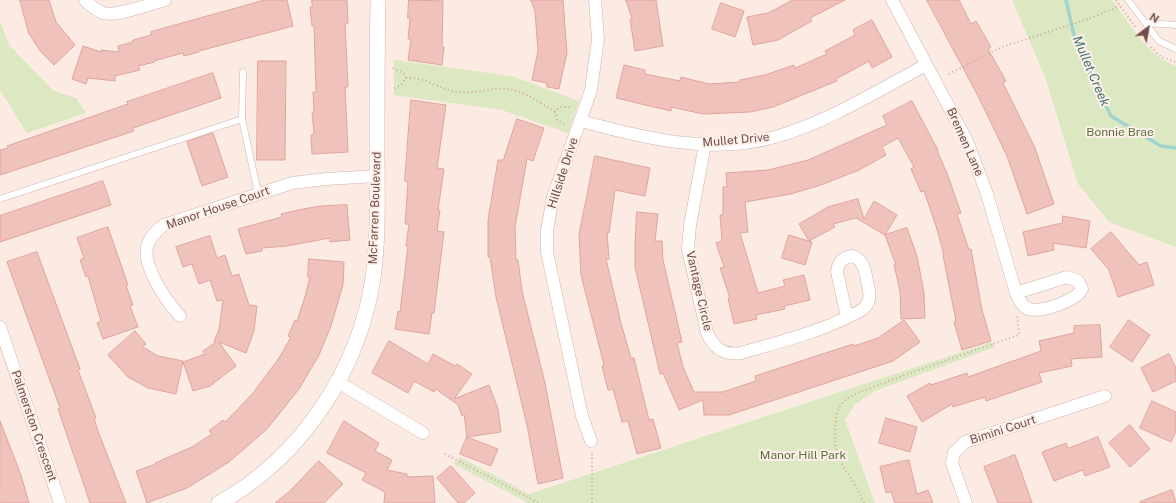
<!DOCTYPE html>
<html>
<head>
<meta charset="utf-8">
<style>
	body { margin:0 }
	#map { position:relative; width:1176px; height:503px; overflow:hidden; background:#fbebe3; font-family:"Public Sans",sans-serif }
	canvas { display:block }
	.north { position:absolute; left:1128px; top:8px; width:40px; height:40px; -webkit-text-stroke:3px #fef0e9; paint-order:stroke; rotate:32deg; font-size:11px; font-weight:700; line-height:16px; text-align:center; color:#724e4a }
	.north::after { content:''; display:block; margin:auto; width:14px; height:18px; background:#724e4a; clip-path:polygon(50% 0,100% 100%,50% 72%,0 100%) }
</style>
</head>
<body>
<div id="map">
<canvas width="1176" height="503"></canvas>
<div class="north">N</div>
</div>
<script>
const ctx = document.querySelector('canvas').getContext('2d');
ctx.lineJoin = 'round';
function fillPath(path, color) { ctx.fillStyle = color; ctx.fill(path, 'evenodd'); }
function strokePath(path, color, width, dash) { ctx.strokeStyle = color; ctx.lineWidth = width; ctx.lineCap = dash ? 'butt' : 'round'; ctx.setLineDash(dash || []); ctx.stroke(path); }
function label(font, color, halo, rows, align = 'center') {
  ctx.font = font + ' "Public Sans",sans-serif'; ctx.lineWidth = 4; ctx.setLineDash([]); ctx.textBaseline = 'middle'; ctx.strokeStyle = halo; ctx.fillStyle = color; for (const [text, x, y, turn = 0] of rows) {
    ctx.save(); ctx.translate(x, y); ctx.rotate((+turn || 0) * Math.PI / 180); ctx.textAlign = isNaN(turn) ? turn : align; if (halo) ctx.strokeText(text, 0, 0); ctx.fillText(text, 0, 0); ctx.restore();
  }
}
const green = new Path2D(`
	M1012 0H1112C1131 24 1146 55 1176 66V247L1109 222 1078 184 1045 77Z
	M0 21 9 45 54 91 76 98 86 113 27 133 0 90Z
	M394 60 511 76 579 101 568 133 502 110 394 95Z
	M992 342 995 347 875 391 854 405 845 420 875 503H528L454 464 460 457 529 494Z`);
const stream = new Path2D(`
	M1066 0 1076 44 1111 116 1161 146 1176 148`);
const building = new Path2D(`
	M20 0H49L56 22 75 45 54 65 41 52 29 34Z
	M265 0H287L293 26 199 51V52L184 56 183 53 154 61 155 62 138 66 140 70 115 76V81L88 78 86 84 72 79 83 46 101 52V50L119 52 118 46 133 42V40L151 35V32Z
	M312 0H347L348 23 345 24 348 87H345L348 152 312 154 311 135 314 134 312 113H314L313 92H316L314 26H312L310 7H312Z
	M409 0 443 1 442 47H444L442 65 408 60 411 39H408L410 18H408Z
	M531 0H563L567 53 559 89 547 87V83L532 80 538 51 535 11Z
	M626 0H656L663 46 635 51 630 19H632Z
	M793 0H845L810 18 812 21 778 40 753 45 747 17 768 13Z
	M927 0H959L971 24 976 21 991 47 988 49 1006 81 1003 83 1035 148 1054 204 1027 214 1007 156 978 96Z
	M721 3 744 11 735 37 712 29Z
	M872 20 892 57 872 68 869 61 836 79 837 81 773 107 750 112 703 114 671 107V111L616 98 624 65 645 70V74L680 81 681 77 709 84 740 82V80L765 75 794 65 795 68 827 54 825 51 855 35 853 30Z
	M258 61H286L285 160H257Z
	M213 73 221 98 133 128 134 131 0 175V150L8 148 7 146 128 104 127 102Z
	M411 100 446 105 437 168 444 169 438 210H440L437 231 444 232 434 313H432L429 334 395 329 398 311 400 312 408 246H406L409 224H405L408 182 405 181Z
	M912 101 938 150H937L948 176 961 213 957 214 969 250 971 249 982 310 991 341 962 350 954 322 956 321 943 255H944L936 226 924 191 921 192 911 169 914 167 898 138 882 147 886 155 859 170 821 185 791 194 745 202 748 232 740 233 758 293 785 286 783 280 804 275 810 300 784 306 785 309 756 315 757 319 734 324 728 298H730L720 268 724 267 716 243 722 241 720 215H723V187H727L726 173 768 170 808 160 887 125 883 116Z
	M517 119 544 128 533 161 527 159 515 227 516 260H518L522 291 545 383 563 478 538 484 527 425 496 297 490 257H488V220L498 160H503Z
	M213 133 228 177 202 186 187 142Z
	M595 156 650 168 645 196 615 190 609 233 607 232 609 259H606L621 323 631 358H634L649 420 653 419 661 448 637 454 628 421 622 422 613 389 608 390 602 366 604 365 581 275 579 235Z
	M103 181 111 205 0 242V216Z
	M858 199 864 219 874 201 897 215 885 235 856 218 833 224 835 227 809 241 799 224 828 207Z
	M347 205 350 240 330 242V238L287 246 262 248V251L246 254 238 229 282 217 281 214 303 209 321 206Z
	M637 212 658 214 655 241H662L663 260 682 342 677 343 683 367 694 392H723L756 381 755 376 853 344 854 346 878 338 904 320 920 342 893 361 729 415H704L703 400 679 410 663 373 660 374 635 267V243Z
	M1063 216 1090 221 1086 248 1053 243 1054 250 1028 256 1023 232 1062 223Z
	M108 227 128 285H126L133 305 130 306 138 327 103 339 97 323 101 321 88 276 86 277 80 260 84 258 77 238Z
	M907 228 917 256 924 293 925 318 901 319 900 291 894 265H896L885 235Z
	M1111 232 1139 265 1147 262 1154 285 1118 297 1109 270 1091 249Z
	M789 235 812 242 805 265 782 258Z
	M210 236 217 258 225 255 232 276 239 274 249 305 257 306 254 331 246 353 219 342 236 366 210 386 193 391 183 362 205 354 203 351 216 342 214 341 219 330 223 300 217 301 210 280 199 284 192 264 183 267 176 247Z
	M37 252 80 369 78 370 96 418 94 419 99 434 126 503H90L83 482 58 409 60 408 7 262Z
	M309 259 344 262 343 285 331 326 319 355 299 389 267 429 229 462 187 488 147 503 136 471 156 464 155 463 192 447 212 434 209 431 223 420 225 422 238 409 253 393 279 358 291 337 288 336 295 320 297 321 304 300 310 277H308Z
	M1129 320 1150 335 1132 362 1110 347Z
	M1100 325 1102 357 1071 359 1072 366 1039 373 1042 382 986 401 985 397 953 407 952 404 922 422 907 396 930 383 931 385 967 373 968 377 1041 351 1039 341 1074 333V326Z
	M135 331 146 344 143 347 158 356 183 361 176 394 148 388 128 377 108 355Z
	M389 341 428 364 433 354 455 366 457 364 472 374 454 399 489 385 498 409 501 432 467 437 464 414 462 416 458 405 436 389 434 392 414 381 408 393 372 373Z
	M1169 354 1176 368V381L1153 392 1141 368Z
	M1152 401 1176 412V431L1171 442 1140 428Z
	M886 418 917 427 910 452 879 443Z
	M0 421 21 475 29 503H0Z
	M344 421 379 443 375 451 392 460 387 470 407 474V477L433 476 435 503H384L385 492 362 480 366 473 327 453Z
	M1130 425 1150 449 1130 467 1109 443Z
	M467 437 498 449 491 466 460 454Z
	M1098 437 1110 467 1085 476 1083 470 1054 481 1042 452 1066 443 1068 448Z
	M1015 455 1022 474 1032 503H998L984 467Z
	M909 460 917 494 928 490 933 503H895L891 492 886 493 880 467Z
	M319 461 343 484 324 503H275L290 491Z
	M451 466 475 493 464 503H458L437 478Z
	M1172 490 1176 503H1140V502Z`);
const path = new Path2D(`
	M1116 0 1136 28
	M1151 47 1161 57 1176 62
	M393 68 404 74 406 78 401 85 393 89
	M949 74 1002 47 1088 19 1120 6
	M406 78C427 77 437 88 456 92 469 94 483 90 496 89 520 87 536 100 555 112
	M564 124 557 120 555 112 560 107H571
	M445 454 539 503
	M592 503V452
	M864 503C856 481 836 464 835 440 835 429 834 411 843 402 852 393 869 389 881 384 926 367 973 351 1019 335L1017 315`);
const service = new Path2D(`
	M1128 0 1159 41 1176 49
	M1146 23 1176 25
	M242 119 243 72
	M0 199 242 119 258 193`);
const minor = new Path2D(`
	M85 0C90 5 96 10 103 13 117 17 150 4 165 0
	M892 0 967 141 987 194 1016 293C1019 299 1022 307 1029 309 1041 313 1078 300 1082 289L1078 281 1067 277 1016 293
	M581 121C643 138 712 155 775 137 828 122 877 91 926 65
	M705 144 690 225 688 249 707 333C714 348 724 356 741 353 778 342 817 333 852 315 856 313 862 311 865 307 872 300 869 290 867 281 865 270 864 261 853 256 843 257 838 262 837 272L847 317
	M180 316C167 302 140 264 148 244 151 236 157 230 164 225L292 183 326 179 377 176
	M0 327 60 503
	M338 382 423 433
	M591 441 582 416 547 252V230L553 197 591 90 598 39 595 0
	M966 503 952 463 954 453 965 442 1105 396`);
const tertiary = new Path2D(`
	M219 503C301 458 359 370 373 278 379 235 377 191 377 148 377 99 377 49 378 0`);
const parkNames = [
	["Bonnie Brae",1120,132],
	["Manor Hill Park",803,455]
];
const streetNames = [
	["Mullet Drive",736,140,-5],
	["Bremen Lane",965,142,66],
	["Hillside Drive",563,173,-72],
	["Manor House Court",218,208,-19],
	["McFarren Boulevard",375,208,-88],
	["Vantage Circle",699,291,77],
	["Palmerston Crescent",34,426,71],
	["Bimini Court",1003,430,-18]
];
const waterNames = [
	["Mullet Creek",1091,71,67]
];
fillPath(green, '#dce8c2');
strokePath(stream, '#9fd5ce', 3.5);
fillPath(building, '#efc2bc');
strokePath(building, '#e1a49d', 1);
strokePath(service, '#ceb3ad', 7);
strokePath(minor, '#ceb3ad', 13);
strokePath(tertiary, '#ceb3ad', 16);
strokePath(path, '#d4a59f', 2, [1, 3]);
strokePath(service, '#fff', 6);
strokePath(minor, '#fff', 12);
strokePath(tertiary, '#fff', 15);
label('12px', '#5c7140', '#fef0e9', parkNames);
label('12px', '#724e4a', '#fef0e9', streetNames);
label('italic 13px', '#3f7671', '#fef0e9', waterNames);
</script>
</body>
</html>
